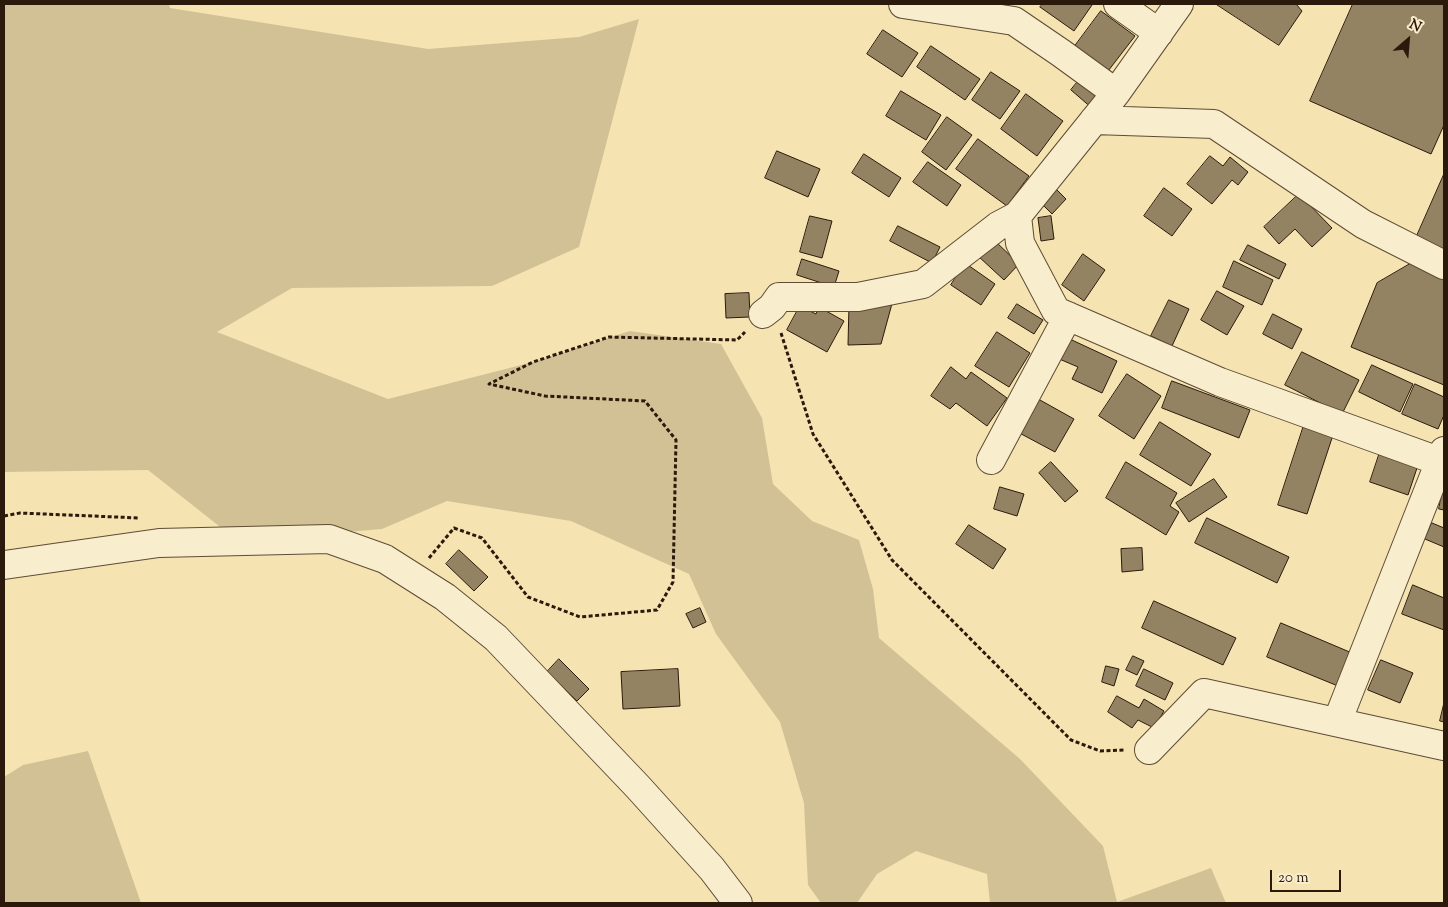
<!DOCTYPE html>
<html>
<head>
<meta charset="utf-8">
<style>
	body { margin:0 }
	#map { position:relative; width:1448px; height:907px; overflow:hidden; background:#f5e3b2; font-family:"Sorts Mill Goudy",serif }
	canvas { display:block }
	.frame { position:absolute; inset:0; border:5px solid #2b1a0b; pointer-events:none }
	.north { position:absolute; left:1383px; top:15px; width:50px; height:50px; -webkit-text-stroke:4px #f8edcd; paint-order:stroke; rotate:27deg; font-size:14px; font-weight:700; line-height:20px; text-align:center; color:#2b1a0b }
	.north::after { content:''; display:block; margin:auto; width:18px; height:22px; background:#2b1a0b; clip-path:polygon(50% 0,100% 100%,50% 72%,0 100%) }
	.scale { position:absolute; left:1270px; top:870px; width:71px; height:22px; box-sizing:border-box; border:2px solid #2b1a0b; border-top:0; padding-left:6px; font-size:15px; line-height:18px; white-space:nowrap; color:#2b1a0b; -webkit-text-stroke:4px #f8edcd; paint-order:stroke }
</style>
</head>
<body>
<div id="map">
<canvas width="1448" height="907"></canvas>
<div class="frame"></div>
<div class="north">N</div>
<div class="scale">20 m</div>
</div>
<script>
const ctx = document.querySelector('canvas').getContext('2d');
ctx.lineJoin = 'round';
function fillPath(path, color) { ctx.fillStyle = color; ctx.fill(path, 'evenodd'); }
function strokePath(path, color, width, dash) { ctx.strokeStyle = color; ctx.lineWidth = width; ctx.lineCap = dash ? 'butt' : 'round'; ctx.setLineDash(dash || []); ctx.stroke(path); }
const green = new Path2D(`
	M4 4H169L170 8 428 49 579 37 639 19 579 247 492 286 292 288 217 332 388 399 533 362 630 331 721 344 762 418 773 484 812 521 859 540 873 589 879 638 1020 759 1103 846 1117 902 1211 868 1226 903H990L987 874 916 851 877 874 857 903H821L808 885 804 803 780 722 716 634 689 574 571 521 447 501 382 529 238 541 148 470 4 472Z
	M88 751 141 903H4V777L23 765Z`);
const building = new Path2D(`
	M1043 4H1090L1092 5 1074 31 1040 7Z
	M1216 4H1296L1302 11 1279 45Z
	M1353 4H1444V125L1431 154 1310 101Z
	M1101 11 1135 36 1105 75 1072 50Z
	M883 30 918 53 902 77 867 54Z
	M931 46 980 79 965 100 917 67Z
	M991 72 1020 91 1000 119 972 100Z
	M1084 74 1107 94 1093 109 1071 90Z
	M901 91 941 115 926 140 886 116Z
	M1026 94 1063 121 1037 156 1001 129Z
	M947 117 972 135 946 170 922 152Z
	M978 139 1029 176 1007 206 956 169Z
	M777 151 820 169 808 197 765 178Z
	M864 154 901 178 889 197 852 173Z
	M1210 156 1223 166 1230 157 1248 172 1238 185 1232 180 1212 204 1187 184Z
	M928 162 961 185 947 206 913 182Z
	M1444 174V251L1416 238Z
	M1164 188 1192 209 1172 236 1144 216Z
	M1056 189 1066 199 1052 214 1042 204Z
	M1299 194 1332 228 1312 247 1295 229 1279 244 1264 227Z
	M810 216 832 221 822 258 800 252Z
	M1051 216 1054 239 1041 241 1038 218Z
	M898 226 940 247 932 263 890 241Z
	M994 240 1019 264 1004 280 978 256Z
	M1248 245 1286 264 1279 279 1240 260Z
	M1083 254 1105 270 1084 301 1062 285Z
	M802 259 839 271 834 287 797 275Z
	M1234 261 1273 280 1262 305 1223 287Z
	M1415 261 1444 275V385L1351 347 1377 283Z
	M965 263 995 284 981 305 951 285Z
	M1217 291 1244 306 1227 335 1201 320Z
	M749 293 750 317 726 318 725 294Z
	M893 300 881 344 848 345 849 305Z
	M1169 300 1189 309 1172 346 1151 336Z
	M1017 304 1043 320 1034 334 1008 318Z
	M800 306 816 314 819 307 844 321 827 352 787 330Z
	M1273 314 1302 329 1292 349 1263 334Z
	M997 332 1030 353 1009 387 975 366Z
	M1059 334 1117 361 1102 393 1072 379 1078 367 1050 355Z
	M1302 352 1359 380 1342 414 1285 385Z
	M1372 365 1413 384 1400 412 1359 392Z
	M951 367 966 379 971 372 1007 398 987 426 956 403 950 409 931 396Z
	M1127 374 1161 396 1134 439 1099 416Z
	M1172 381 1250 410 1239 438 1162 408Z
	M1415 384 1444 397V415L1438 429 1402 414Z
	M1031 395 1074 419 1055 452 1012 429Z
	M1160 422 1211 454 1191 486 1140 455Z
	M1305 422 1334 432 1307 514 1278 505Z
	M1380 452 1418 465 1408 495 1370 482Z
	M1051 462 1078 491 1065 502 1039 473Z
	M1126 462 1177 493 1170 506 1179 512 1166 535 1106 498Z
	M1214 479 1227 497 1189 522 1176 503Z
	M1444 481V510L1439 509Z
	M1000 487 1024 494 1017 516 994 509Z
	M1207 518 1289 557 1277 583 1195 543Z
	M1432 523 1444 528V547L1425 539Z
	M969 525 1006 549 993 569 956 544Z
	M1142 548 1143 570 1122 572 1121 549Z
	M459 550 488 577 474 591 446 564Z
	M1413 585 1444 598V630L1402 614Z
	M1154 601 1236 638 1223 665 1142 628Z
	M700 608 706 622 693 628 686 614Z
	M1281 623 1352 653 1338 686 1267 657Z
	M1133 656 1144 661 1137 675 1126 670Z
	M559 659 589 689 577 701 547 672Z
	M1381 660 1413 673 1400 703 1368 690Z
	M1106 666 1119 669 1114 686 1102 682Z
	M678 669 680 706 623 709 621 672Z
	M1144 669 1173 683 1165 700 1136 686Z
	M1117 696 1139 708 1144 699 1164 711 1154 728 1138 720 1132 728 1108 712Z
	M1444 703V722L1440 721Z`);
const path = new Path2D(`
	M781 333 813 434 892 560 1071 740 1100 751 1125 750
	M4 516 20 513 140 518
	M429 558 454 528 482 538 528 597 580 617 657 610 673 582 676 440 645 401 545 396 489 384 533 362 609 337 737 340 745 332`);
const minor = new Path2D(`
	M903 4 1014 21 1061 53 1116 93
	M1118 4 1159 33
	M1179 4 1116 93 1017 216 1020 243 1056 311 1220 382 1444 463
	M1094 120 1214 124 1363 224 1444 265
	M763 314 772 307 779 297H858L923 284 998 226 1017 216
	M991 460 1068 316
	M4 565 159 543 329 539 385 559 445 597 496 638 638 787 712 869 738 903
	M1337 722 1444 451
	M1149 750 1204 693 1444 746`);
fillPath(green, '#d3c196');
fillPath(building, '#948362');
strokePath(building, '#2b1a0b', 1);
strokePath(minor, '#5e4c35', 30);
strokePath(path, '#2b1a0b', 3, [4, 2.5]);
strokePath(minor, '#f8edcd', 28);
</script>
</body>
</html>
